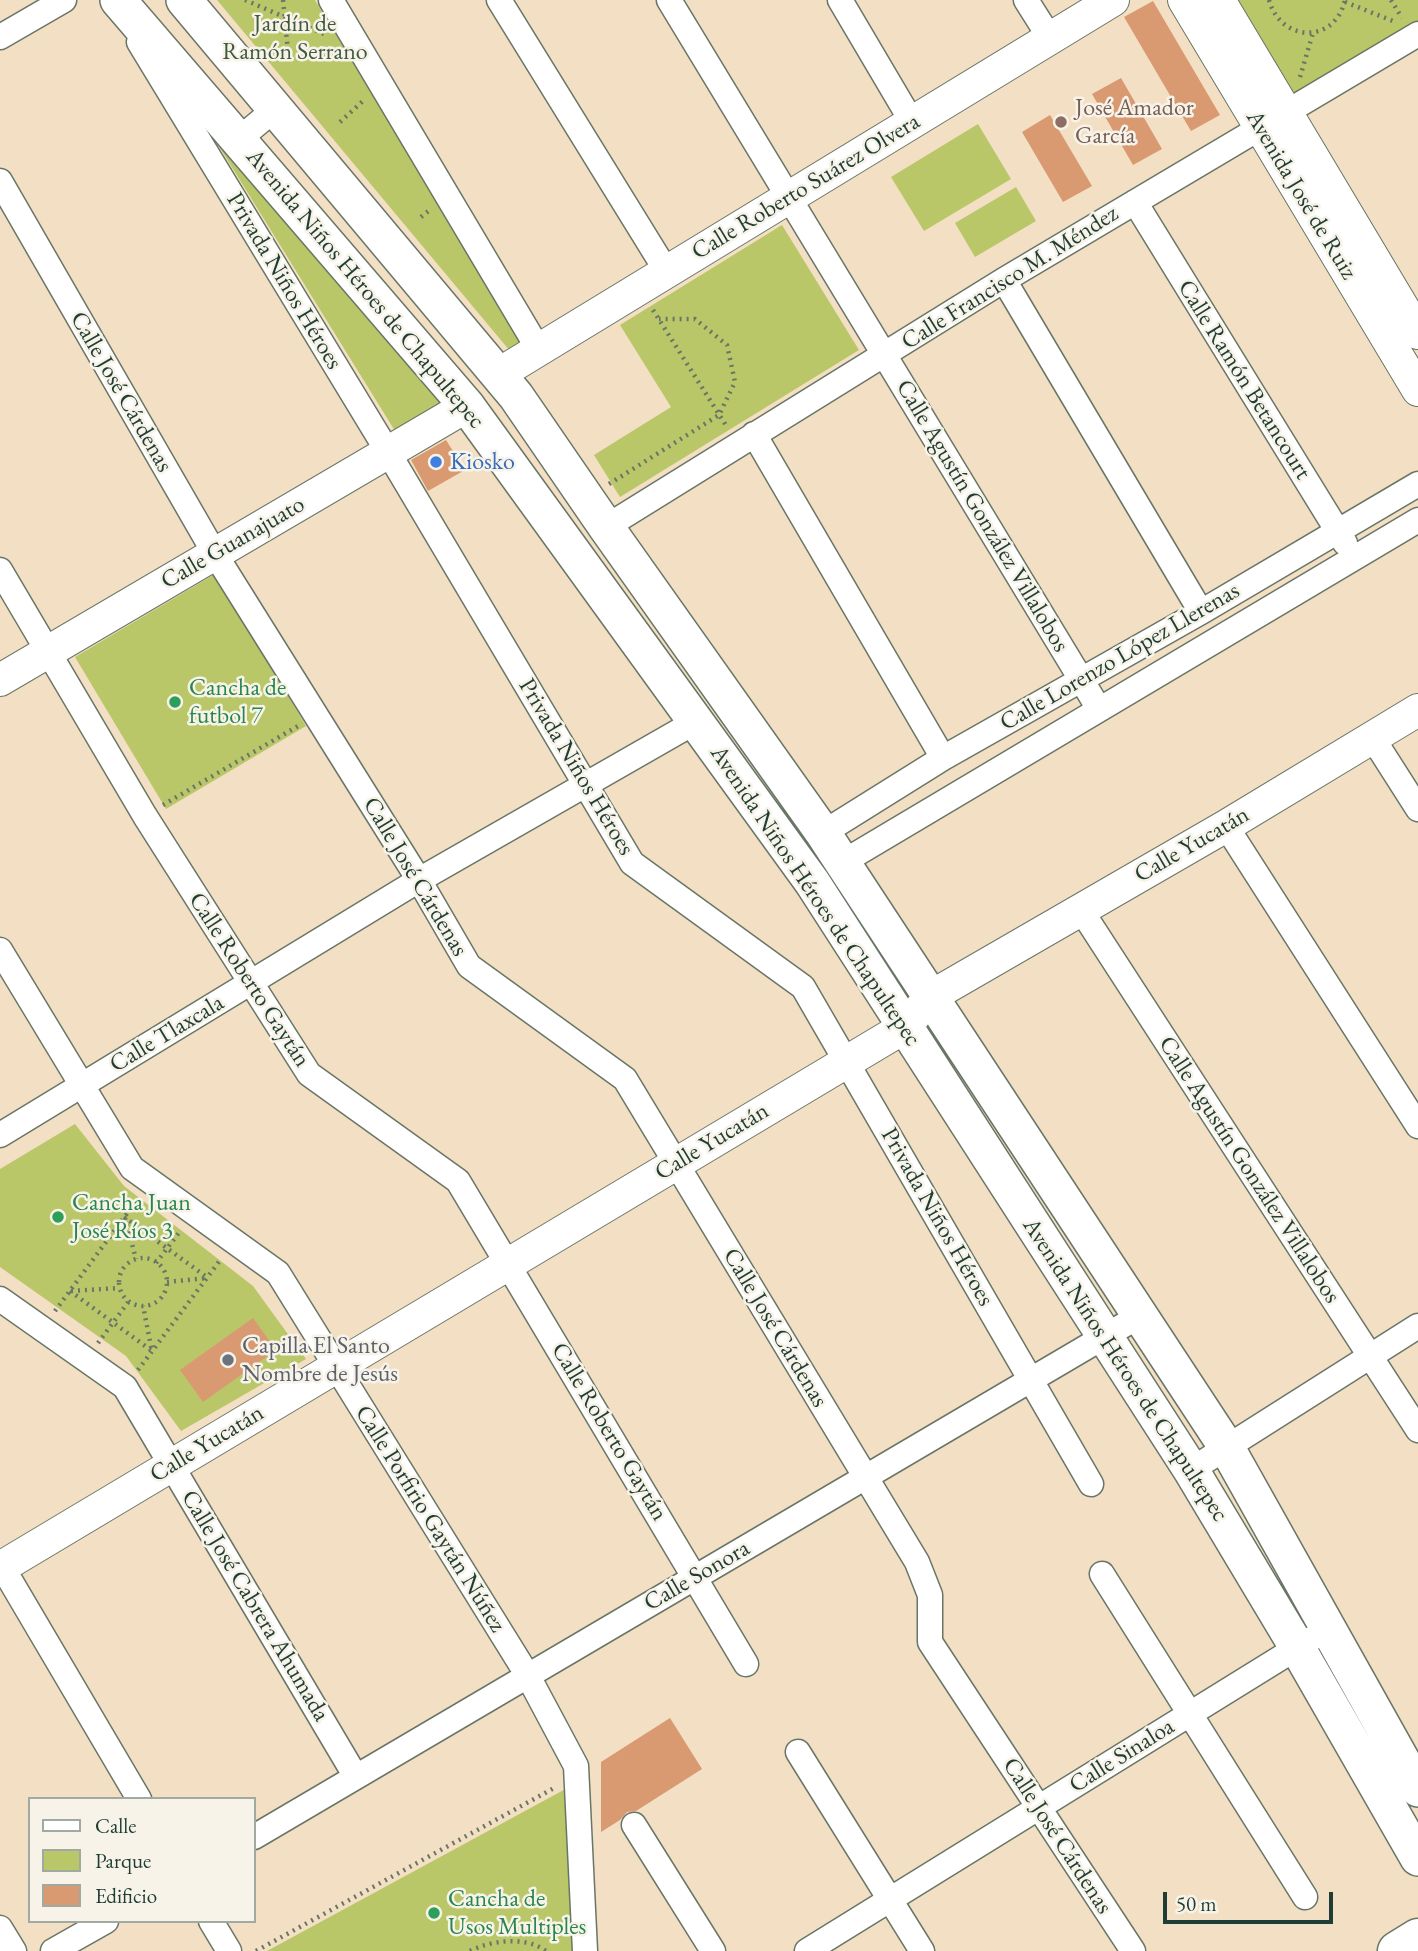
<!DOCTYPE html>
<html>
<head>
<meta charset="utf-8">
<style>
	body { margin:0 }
	#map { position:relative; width:1418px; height:1951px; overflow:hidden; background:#f3dfc3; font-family:"EB Garamond",serif }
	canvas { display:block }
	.legend { position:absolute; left:28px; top:1797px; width:228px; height:126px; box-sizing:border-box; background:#f7f3e8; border:2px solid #a1aaa0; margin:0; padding:9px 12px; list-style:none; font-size:21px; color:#1f3d34 }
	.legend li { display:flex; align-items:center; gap:14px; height:35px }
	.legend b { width:35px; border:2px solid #a1aaa0 }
	.scale { position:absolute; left:1163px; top:1892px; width:170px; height:32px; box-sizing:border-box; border:4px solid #1f3d34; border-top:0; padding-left:9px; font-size:21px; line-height:24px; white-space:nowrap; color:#1f3d34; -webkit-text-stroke:5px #f7f3e8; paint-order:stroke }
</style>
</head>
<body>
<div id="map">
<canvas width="1418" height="1951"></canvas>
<ul class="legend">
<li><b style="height:9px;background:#fff"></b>Calle</li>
<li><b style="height:19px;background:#b9c769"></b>Parque</li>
<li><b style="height:19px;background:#d99971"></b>Edificio</li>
</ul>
<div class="scale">50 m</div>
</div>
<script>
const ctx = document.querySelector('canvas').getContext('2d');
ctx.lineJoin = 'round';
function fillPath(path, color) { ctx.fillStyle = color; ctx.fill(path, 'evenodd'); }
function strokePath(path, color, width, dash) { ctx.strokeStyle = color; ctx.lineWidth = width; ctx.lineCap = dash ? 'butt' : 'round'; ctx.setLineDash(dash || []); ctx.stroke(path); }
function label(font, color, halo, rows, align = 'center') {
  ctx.font = font + ' "EB Garamond",serif'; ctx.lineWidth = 5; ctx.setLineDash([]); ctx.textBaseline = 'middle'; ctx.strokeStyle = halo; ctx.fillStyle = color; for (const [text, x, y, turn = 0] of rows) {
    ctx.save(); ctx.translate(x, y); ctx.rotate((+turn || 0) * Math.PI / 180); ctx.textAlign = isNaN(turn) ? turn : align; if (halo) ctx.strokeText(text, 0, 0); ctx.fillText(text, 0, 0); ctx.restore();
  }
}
const green = new Path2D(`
	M217 0H315L523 343 510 351Z
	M1235 0H1418V25L1293 98Z
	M194 106 452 408 400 439Z
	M978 124 1011 179 924 231 891 177Z
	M1016 187 1036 221 975 257 955 223Z
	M782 225 859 350 620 497 594 455 671 407 620 325Z
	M215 574 306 726 166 809 75 657Z
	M75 1124 124 1186 253 1286 306 1359 181 1431 126 1356 0 1267V1169Z
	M571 1786 578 1951H267Z`);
const building = new Path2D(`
	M1153 1 1220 115 1191 131 1124 17Z
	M1121 78 1162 149 1133 165 1092 94Z
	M1050 115 1092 186 1063 202 1022 132Z
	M446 440 465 470 428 491 411 460Z
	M253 1318 276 1350 203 1402 180 1370Z
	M670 1718 702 1769 636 1811 627 1812 620 1820 601 1832V1762Z`);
const path = new Path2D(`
	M245 0 324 34
	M283 0 289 62
	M1269 0C1281 43 1335 44 1345 0
	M1391 0 1402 18
	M1345 2 1393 21
	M1300 77 1313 33
	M340 122 364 100
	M421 217 431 209
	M653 310 727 427
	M609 484 719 415 735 382 727 345 695 319H659
	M163 805 298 726
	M124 1217 208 1278
	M125 1218 136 1259
	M119 1282a24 24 0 1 1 48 0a24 24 0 1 1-48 0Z
	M156 1263 181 1230
	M167 1282 207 1278
	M70 1291 152 1351 143 1306
	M71 1291 119 1288
	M55 1311 137 1200
	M98 1343 129 1301
	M138 1370 221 1259
	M256 1951 556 1787
	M470 1951C491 1940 526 1936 546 1951`);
const minor = new Path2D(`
	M331 0 539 350
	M499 0 667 272
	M669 0 1099 709
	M840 0 912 122
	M1026 0 1050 38
	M0 37 64 0
	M139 42 388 452 632 863 803 987 1091 1484
	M238 140 275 109
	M0 181 215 554 419 880 469 966 625 1079 917 1562 930 1595V1642L1133 1951
	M1135 202 1345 543
	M1004 280 1201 612
	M754 434 943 758
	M606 527 1004 280 1418 34
	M0 570 145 816 309 1074 458 1181 746 1664
	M1372 737 1418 809
	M1226 826 1418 1126
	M823 833 943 758 1201 612 1418 484
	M843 862 1418 520
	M1081 910 1418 1430
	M0 950 132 1168 278 1273 528 1676 576 1766 585 1951
	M0 1135 419 880 695 722
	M0 1299 125 1387 356 1777
	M1191 1470 1418 1326
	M0 1563 139 1799
	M1102 1574 1305 1897
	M798 1752 922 1951
	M634 1825 713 1951
	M254 1837 1141 1315
	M211 1921 229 1951
	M0 1928 14 1951
	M53 1951 106 1921
	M807 1951 1311 1639`);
const tertiary = new Path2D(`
	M1184 0 1418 390
	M1219 0 1418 333
	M499 374 1113 0
	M0 680 467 406
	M0 1568 905 1027 930 997 1226 826 1418 710`);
const secondary = new Path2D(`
	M118 0 467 406 812 882 1191 1470 1297 1647 1418 1858
	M184 0 516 396 606 527 823 833 1227 1448 1418 1789`);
const primary = new Path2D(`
	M1397 1951 1418 1938`);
const markers = [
	[1061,122,7,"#8d6e63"],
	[436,462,7,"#3f7fe0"],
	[175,702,7,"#2e9e5b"],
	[58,1217,7,"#2e9e5b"],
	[228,1360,7,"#6b7280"],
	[434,1913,7,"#2e9e5b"]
];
const parkNames = [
	["Jardín de",295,24],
	["Ramón Serrano",295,52]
];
const educationNames = [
	["José Amador",1075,108],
	["García",1075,136]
];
const streetNames = [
	["Calle Roberto Suárez Olvera",806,187,-31],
	["Avenida José de Ruiz",1301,195,59],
	["Calle Francisco M. Méndez",1010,278,-32],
	["Privada Niños Héroes",284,281,59],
	["Avenida Niños Héroes de Chapultepec",365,289,50],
	["Calle Ramón Betancourt",1244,380,58],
	["Calle José Cárdenas",121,392,60],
	["Calle Agustín González Villalobos",982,516,59],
	["Calle Guanajuato",233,543,-30],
	["Calle Lorenzo López Llerenas",1120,657,-30],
	["Privada Niños Héroes",576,767,59],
	["Calle Yucatán",1192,845,-30],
	["Calle José Cárdenas",415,877,59],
	["Avenida Niños Héroes de Chapultepec",815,896,56],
	["Calle Roberto Gaytán",249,980,57],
	["Calle Tlaxcala",167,1034,-31],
	["Calle Yucatán",712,1142,-31],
	["Calle Agustín González Villalobos",1249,1170,57],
	["Privada Niños Héroes",937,1217,60],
	["Calle José Cárdenas",775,1328,59],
	["Avenida Niños Héroes de Chapultepec",1125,1370,57],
	["Calle Roberto Gaytán",609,1432,59],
	["Calle Yucatán",207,1444,-31],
	["Calle Porfirio Gaytán Núñez",430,1519,58],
	["Calle Sonora",697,1576,-30],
	["Calle José Cabrera Ahumada",255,1606,59],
	["Calle Sinaloa",1122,1756,-32],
	["Calle José Cárdenas",1057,1836,57]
];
const shopNames = [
	["Kiosko",450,462]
];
const leisureNames = [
	["Cancha de",189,688],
	["futbol 7",189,716],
	["Cancha Juan",72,1203],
	["José Ríos 3",72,1231],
	["Cancha de",448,1899],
	["Usos Multiples",448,1927]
];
const worshipNames = [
	["Capilla El Santo",242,1346],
	["Nombre de Jesús",242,1374]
];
fillPath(green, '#b9c769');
fillPath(building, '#d99971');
strokePath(minor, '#697666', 27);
strokePath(tertiary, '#697666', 34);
strokePath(secondary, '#697666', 38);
strokePath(primary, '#697666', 41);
strokePath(path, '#697666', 4.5, [2, 5]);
strokePath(minor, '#fff', 24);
strokePath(tertiary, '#fff', 32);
strokePath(secondary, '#fff', 35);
strokePath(primary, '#fff', 38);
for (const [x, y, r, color] of markers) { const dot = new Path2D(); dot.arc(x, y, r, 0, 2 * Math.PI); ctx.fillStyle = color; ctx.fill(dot); strokePath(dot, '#f7f3e8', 2.5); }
label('24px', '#3e593f', '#f7f3e8', parkNames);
label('24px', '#785e54', '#f7f3e8', educationNames, 'left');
label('24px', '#1f3d34', '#f7f3e8', streetNames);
label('24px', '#366cbe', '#f7f3e8', shopNames, 'left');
label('24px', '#27864d', '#f7f3e8', leisureNames, 'left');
label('24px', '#5b616d', '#f7f3e8', worshipNames, 'left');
</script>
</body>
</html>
